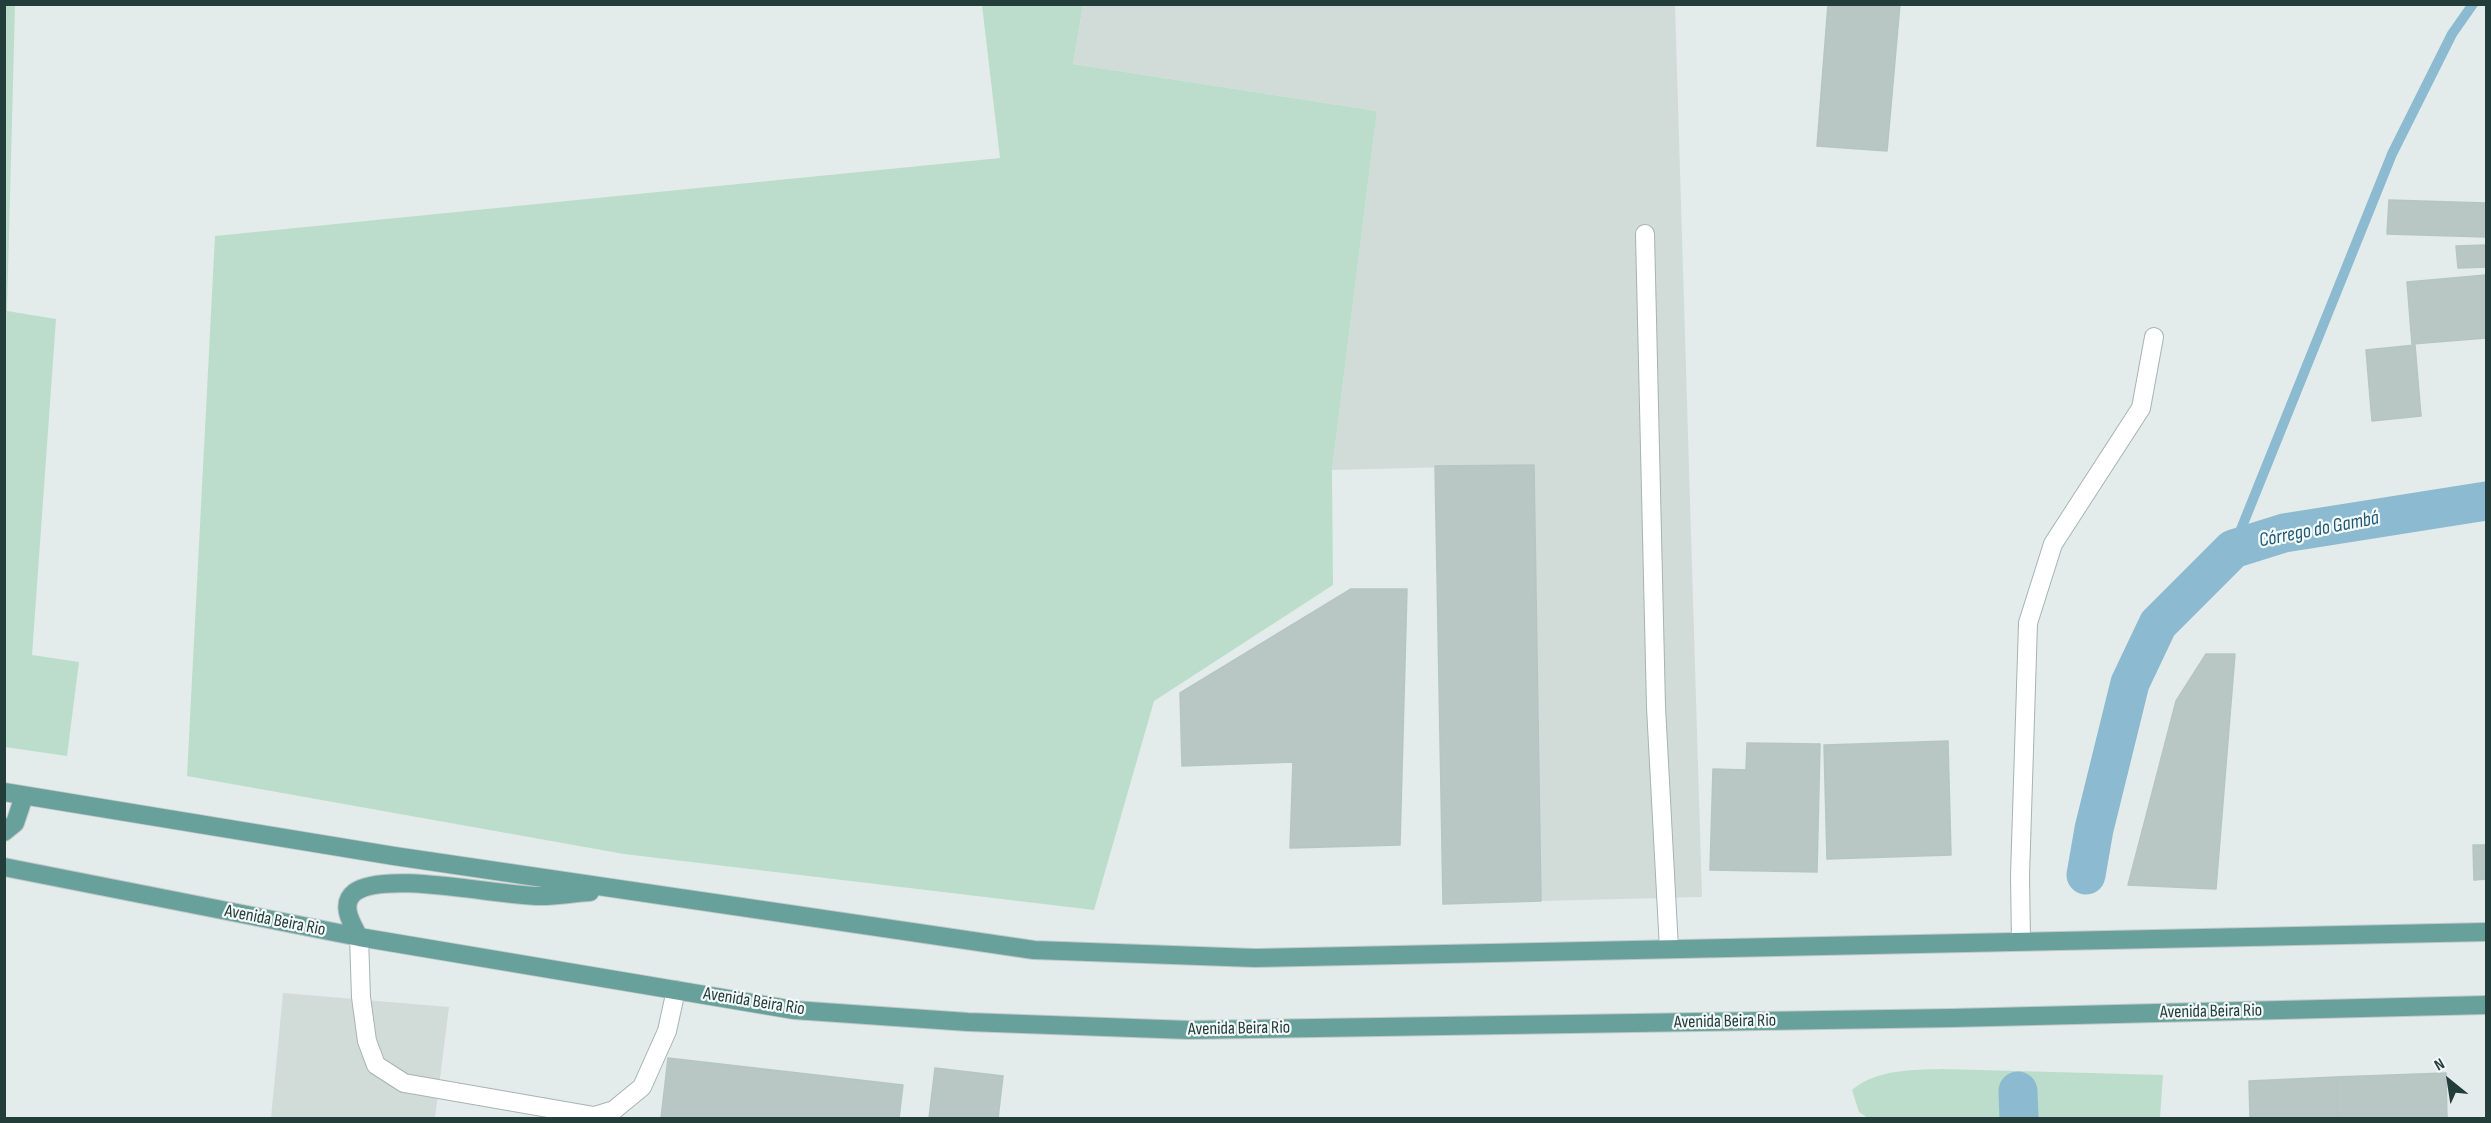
<!DOCTYPE html>
<html>
<head>
<meta charset="utf-8">
<style>
	body { margin:0 }
	#map { position:relative; width:2491px; height:1123px; overflow:hidden; background:#e3ecea; font-family:"Sofia Sans Condensed",sans-serif }
	canvas { display:block }
	.frame { position:absolute; inset:0; border:6px solid #233d3b; pointer-events:none }
	.north { position:absolute; left:2419px; top:1051px; width:60px; height:60px; -webkit-text-stroke:4px #f3f9f7; paint-order:stroke; rotate:330deg; font-size:16px; font-weight:700; line-height:24px; text-align:center; color:#233d3b }
	.north::after { content:''; display:block; margin:auto; width:21px; height:27px; background:#233d3b; clip-path:polygon(50% 0,100% 100%,50% 72%,0 100%) }
</style>
</head>
<body>
<div id="map">
<canvas width="2491" height="1123"></canvas>
<div class="frame"></div>
<div class="north">N</div>
</div>
<script>
const ctx = document.querySelector('canvas').getContext('2d');
ctx.lineJoin = 'round';
function fillPath(path, color) { ctx.fillStyle = color; ctx.fill(path, 'evenodd'); }
function strokePath(path, color, width, dash) { ctx.strokeStyle = color; ctx.lineWidth = width; ctx.lineCap = dash ? 'butt' : 'round'; ctx.setLineDash(dash || []); ctx.stroke(path); }
function label(font, color, halo, rows, align = 'center') {
  ctx.font = font + ' "Sofia Sans Condensed",sans-serif'; ctx.lineWidth = 4.5; ctx.setLineDash([]); ctx.textBaseline = 'middle'; ctx.strokeStyle = halo; ctx.fillStyle = color; for (const [text, x, y, turn = 0] of rows) {
    ctx.save(); ctx.translate(x, y); ctx.rotate((+turn || 0) * Math.PI / 180); ctx.textAlign = isNaN(turn) ? turn : align; if (halo) ctx.strokeText(text, 0, 0); ctx.fillText(text, 0, 0); ctx.restore();
  }
}
const built = new Path2D(`
	M1083 5H1675L1702 897 1541 901 1534 465 1332 470 1377 111 1073 64Z
	M283 993 449 1007 435 1118H271Z`);
const green = new Path2D(`
	M4 5H15L7 311 56 319 32 655 79 662 67 756 5 747Z
	M982 5H1083L1073 64 1377 111 1332 470 1333 585 1154 701 1094 910 624 854 187 776 215 236 1000 158Z
	M1943 1069 2163 1075 2160 1118H1868L1859 1112 1852 1090C1877 1069 1912 1070 1943 1069Z`);
const stream = new Path2D(`
	M2233 549 2392 154 2452 34 2473 4`);
const canal = new Path2D(`
	M2086 875 2094 829 2130 683 2158 624 2233 549 2284 533 2486 501
	M2018 1091 2019 1118`);
const building = new Path2D(`
	M1828 4H1900L1887 151 1817 146Z
	M2389 200 2486 203V237L2387 234Z
	M2486 245V267L2458 268 2456 246Z
	M2486 275V338L2412 344 2407 282Z
	M2415 345 2421 416 2372 421 2366 350Z
	M1534 465 1541 901 1443 904 1435 466Z
	M1351 589H1407L1400 845 1290 848 1293 762 1182 766 1180 693Z
	M2206 654H2235L2216 889 2128 885 2176 701Z
	M1948 741 1951 855 1827 859 1824 745Z
	M1747 743 1820 744 1817 872 1710 870 1713 769 1746 770Z
	M2473 845H2486V879L2474 880Z
	M668 1058 903 1085 899 1118H661Z
	M935 1068 1003 1076 998 1118H929Z
	M2446 1073 2447 1118H2337L2336 1077Z
	M2336 1077 2337 1118H2250L2249 1081Z`);
const lane = new Path2D(`
	M1645 234 1656 707 1669 949
	M359 937 361 997 367 1041 376 1065 404 1083 594 1116 614 1110 642 1087 667 1031 676 990
	M2021 941 2020 876 2028 623 2053 544 2141 408 2154 337`);
const primary = new Path2D(`
	M4 792 394 856 1034 950 1255 958 2486 932
	M4 832 15 823 24 796
	M4 867 359 937 794 1010 968 1022 1188 1030 1952 1018 2486 1005
	M359 937C352 924 339 904 355 892 385 870 499 896 540 896 557 896 574 893 590 892`);
const streetNames = [
	["Avenida Beira Rio",275,921,11],
	["Avenida Beira Rio",754,1002,9],
	["Avenida Beira Rio",2211,1012,-1],
	["Avenida Beira Rio",1725,1022,-1],
	["Avenida Beira Rio",1239,1029,-1]
];
const waterNames = [
	["Córrego do Gambá",2319,530,-11]
];
fillPath(built, '#d1dcd9');
fillPath(green, '#bcddcb');
strokePath(stream, '#8cbad0', 10);
strokePath(canal, '#8cbad0', 39);
fillPath(building, '#b8c7c3');
strokePath(building, '#b5c6c2', 1.5);
strokePath(lane, '#a6b4b2', 20);
strokePath(primary, '#c1c9c8', 20);
strokePath(lane, '#fff', 18);
strokePath(primary, '#68a19c', 18);
label('18px', '#233d3b', '#f3f9f7', streetNames);
label('italic 20px', '#1e5a78', '#f3f9f7', waterNames);
</script>
</body>
</html>
